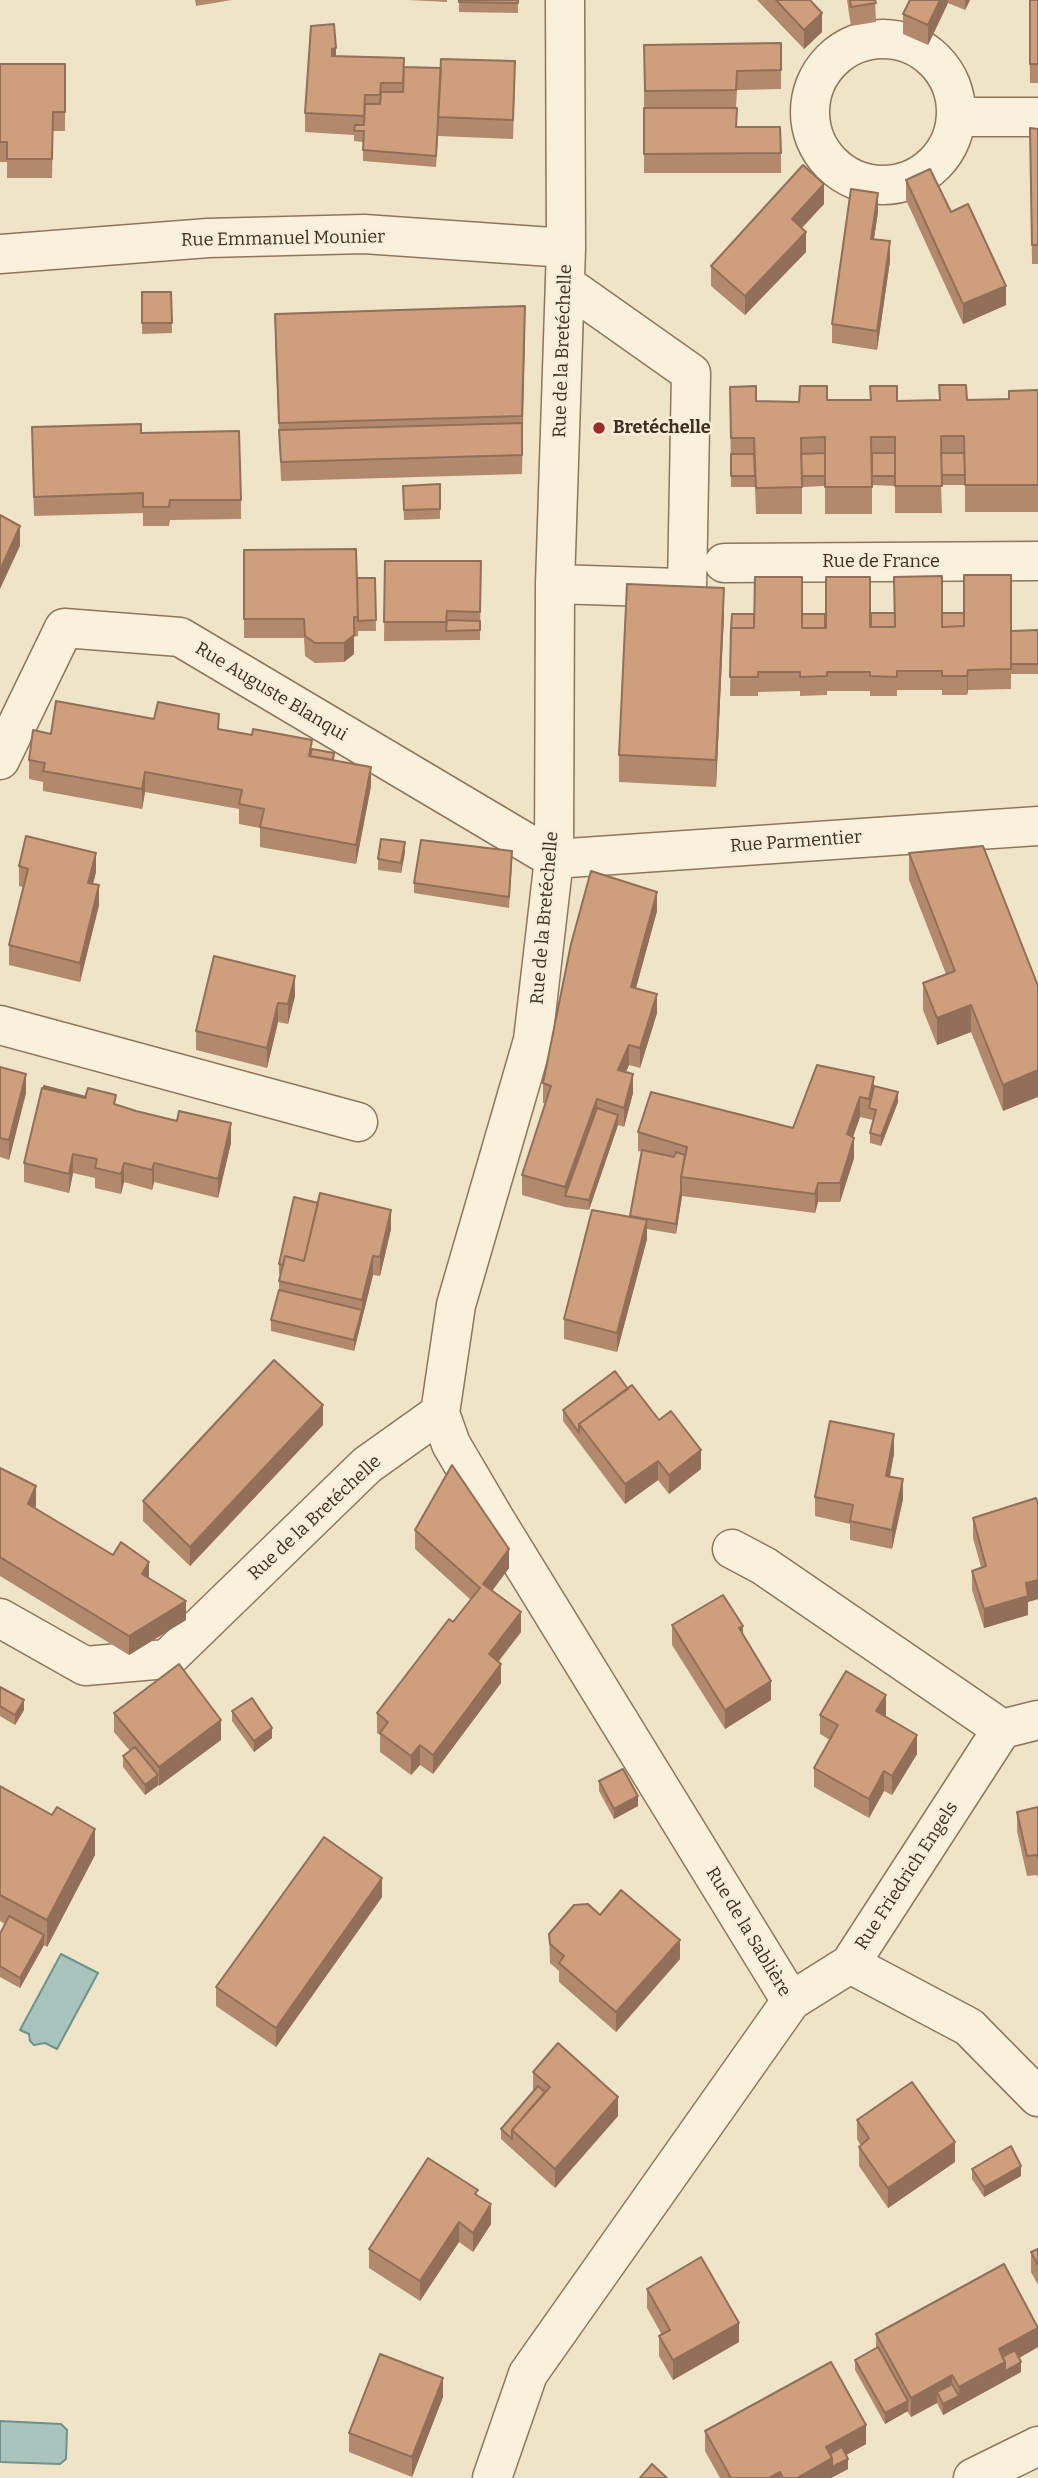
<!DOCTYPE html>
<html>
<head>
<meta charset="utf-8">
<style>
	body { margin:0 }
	canvas { display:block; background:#f0e4c8 }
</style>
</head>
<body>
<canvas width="1038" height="2478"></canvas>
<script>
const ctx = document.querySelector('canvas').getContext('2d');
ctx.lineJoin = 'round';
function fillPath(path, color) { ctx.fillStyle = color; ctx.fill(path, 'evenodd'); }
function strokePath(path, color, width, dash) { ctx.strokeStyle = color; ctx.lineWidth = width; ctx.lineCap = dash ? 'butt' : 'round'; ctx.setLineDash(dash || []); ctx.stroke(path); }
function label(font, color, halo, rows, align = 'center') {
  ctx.font = font + ' Bitter,serif'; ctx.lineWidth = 5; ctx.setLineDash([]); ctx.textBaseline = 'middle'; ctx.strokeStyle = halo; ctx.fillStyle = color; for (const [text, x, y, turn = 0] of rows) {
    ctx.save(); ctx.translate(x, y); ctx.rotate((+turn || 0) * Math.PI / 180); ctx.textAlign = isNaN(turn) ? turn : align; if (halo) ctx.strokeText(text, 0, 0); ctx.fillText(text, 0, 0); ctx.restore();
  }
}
const water = new Path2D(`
	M61 1954 98 1973 57 2049 45 2043 34 2045 30 2041 29 2034 20 2030Z
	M0 2421 61 2424 67 2430 66 2459 60 2464 0 2462Z`);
const minor = new Path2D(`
	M810 112a73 73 0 1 1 146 0a73 73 0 1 1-146 0Z
	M956 117H1038
	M0 254 208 238 364 234 566 248
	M565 284 691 373 687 588
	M724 563 1038 561
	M555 584 679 588
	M0 760 64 628 180 637 554 859
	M554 859 1038 826
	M0 1025 358 1122
	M440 1413 451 1444 495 1519 791 2001 528 2374 492 2478
	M732 1549 764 1566 1002 1729
	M0 1618 85 1666 167 1659 367 1465 440 1413 456 1305 533 1040 554 859 555 584 566 248 565 0
	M850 1964 969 2027 1038 2097
	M791 2001 850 1964 1002 1729 1038 1720
	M973 2478 1038 2446`);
const wall = new Path2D(`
	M195 0H232L196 6Z
	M408 0H447V2Z
	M459 0H518V13L459 12Z
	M757 0H810L822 32 804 49Z
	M847 0H875L876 22 851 26Z
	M910 0H970L965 10 948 3 928 45 903 34V14Z
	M1029 0H1038V83H1030Z
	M781 43V89L737 90 736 108 737 127 781 153V173H644V45Z
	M336 56 404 67 515 81 513 139 438 136 436 167 363 161V142L354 141V135L305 132V113Z
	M0 64H65V131H53L52 178H7V162H0Z
	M1030 128 1038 129V264H1032Z
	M906 180 951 212 1006 305 963 324 906 200Z
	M824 204 802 228 806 252 745 315 711 286V266Z
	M878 212 874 239 890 261 877 350 832 343V324Z
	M142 292H171L172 333 142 334Z
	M275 314 525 332 522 474 281 481 275 341Z
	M939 385 967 400 1009 399 1038 390V512H965V485H942L941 484 942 513H895V486L872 485V514H825V486L802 487V514H756L755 487H731L730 387 756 401 799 402 827 400H870V386L897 401 939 400Z
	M141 433 241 500V519L170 520 169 526H143V513L34 516 32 447Z
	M440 484V519L404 520 403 486Z
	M244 550 357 578H375L376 631H358V636L354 637V654L344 662 315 663 305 656 304 638H244Z
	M385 561H481L480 640 384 641Z
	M942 613 1011 631 1038 630V674H1011V689L968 690 967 695H942V690H897V696H870V691H827V695L800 696V691L758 692V696H730L731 628 870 627Z
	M724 615 716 787 619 782V755Z
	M154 719 219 730 312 749 334 760 371 786 356 864 260 847V828L239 824V809L145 792 142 809 43 791V782L29 779V760L51 734Z
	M405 852 401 873 378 870V859Z
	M909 853 1038 986 1003 1111 971 1032 937 1045 923 1010V983L946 974 909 880Z
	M512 862 509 908 414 893V883Z
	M19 866 96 872 93 884 99 905 80 982 9 965V945L23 887 19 886Z
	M657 911 636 988 657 1013 640 1068 629 1065 626 1072 633 1093 624 1127 618 1125 589 1210 565 1207 522 1195V1175L545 1103H543V1083Z
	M295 996 288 1024 278 1022 267 1068 196 1050V1031Z
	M0 1067 26 1093 9 1160 0 1157Z
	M874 1086 898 1102 881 1146 870 1143V1133L873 1120 860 1117 853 1137 854 1158 840 1202H818L815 1213 682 1196 676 1234 647 1229V1239L617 1352 564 1339V1319L630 1217 642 1152 638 1151V1132L793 1128Z
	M116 1105 231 1143 218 1198 154 1182 152 1190 124 1182 121 1194 95 1188V1178L73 1173 69 1193 24 1182V1163Z
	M391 1229 380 1276 373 1275 354 1351 271 1331V1320L279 1290V1281L280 1274H279V1264Z
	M628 1389 659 1420 701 1469 669 1494 658 1480 625 1504 563 1421V1410Z
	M323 1425 190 1566 143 1521V1501Z
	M894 1454 890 1477 903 1499 892 1549 850 1540V1524L815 1516V1497Z
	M0 1468 36 1506 35 1508 149 1578 186 1620 129 1655 0 1576Z
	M1038 1503V1599L1028 1602V1615L984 1628 972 1590V1571L981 1567 973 1538V1518Z
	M415 1530 509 1568 492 1591 521 1632 498 1661 501 1683 433 1774 420 1765 411 1775 380 1752V1735L377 1733V1713L471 1600 415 1549Z
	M672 1625 743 1636 771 1700 725 1729 672 1645Z
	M0 1687 24 1710 15 1725 0 1716Z
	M232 1711 272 1738 254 1752 232 1721Z
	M114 1713 221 1740 145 1795 123 1767V1756L130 1751 114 1732Z
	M820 1715H886L885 1716 917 1754 892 1795 884 1791 869 1818 814 1787V1768L830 1740 820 1734Z
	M599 1781 638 1806 614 1819 599 1791Z
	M0 1786 95 1855 47 1947 44 1945 20 1988 0 1977V1934L5 1924 0 1921Z
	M1038 1807V1878L1037 1875 1027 1876 1017 1831V1812Z
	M382 1897 276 2047 216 2006V1987Z
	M600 1915 680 1959 616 2032 559 1982V1971L550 1963 549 1934Z
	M533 2072 618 2116 555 2188 501 2139V2129L533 2092Z
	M857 2120 955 2162 888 2208 859 2166V2147L861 2146 857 2139Z
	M972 2169 1021 2176 984 2197 972 2179Z
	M478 2196 491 2224 473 2252 459 2242 420 2301 369 2268V2249Z
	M1038 2249V2285L1031 2272V2252Z
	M647 2289 739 2342 673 2380 659 2356V2336L662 2335 647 2308Z
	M1038 2327V2347L1019 2358 1021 2372 943 2415 937 2403 911 2417 907 2411 885 2424 855 2370V2360L876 2348V2334Z
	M443 2397 412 2477 349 2452V2433Z
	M705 2431 866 2444 846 2455 848 2469 831 2478H720L705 2451Z`);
const shadedWall = new Path2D(`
	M940 0H948V3L928 45V25Z
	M965 0H970L965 10Z
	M822 13V32L804 49V30Z
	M336 48V68L332 69V49Z
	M824 184V204L792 238V219Z
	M878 193V212L871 258V239Z
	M806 232V252L745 315V296Z
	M890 241V261L877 350V331Z
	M1006 286V305L963 324V304Z
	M525 306V332L522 443V416Z
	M20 526V546L0 589V570Z
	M724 588V615L716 787V760Z
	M354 635V654L344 662V643Z
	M968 670V690L967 695V676Z
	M371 767V786L356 864V845Z
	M145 772V792L142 809V789Z
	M405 842V852L401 873V863Z
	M96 853V872L88 902V883Z
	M99 885V905L80 982V963Z
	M657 892V911L631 1006V987Z
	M295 976V996L288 1024V1004Z
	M657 994V1013L640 1068V1048Z
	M278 1003V1022L267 1068V1048Z
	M971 1005V1032L937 1045V1018Z
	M629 1045V1065L618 1089V1070Z
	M1038 1070V1097L1003 1111V1085Z
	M26 1074V1093L9 1160V1140Z
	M633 1074V1093L624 1127V1108Z
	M874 1077V1097L869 1108V1119V1099Z
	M898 1092V1102L881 1146V1136Z
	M860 1097V1117L847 1154V1134Z
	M597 1099V1119L565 1196V1187Z
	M618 1115V1125L589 1210V1200Z
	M231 1123V1143L218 1198V1179Z
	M854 1138V1158L840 1202V1183Z
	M73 1154V1173L69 1193V1174Z
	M124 1163V1182L121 1194V1174Z
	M154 1163V1182L152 1190V1170Z
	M818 1183V1202L815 1213V1194Z
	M681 1190 682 1196 676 1234V1224Z
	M391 1210V1229L380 1276V1257Z
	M647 1220V1239L617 1352V1333Z
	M373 1256V1275L354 1351V1340L362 1310V1300Z
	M323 1405V1425L190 1566V1547Z
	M894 1434V1454L886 1495V1476Z
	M701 1450V1469L669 1494V1475Z
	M658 1461V1480L625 1504V1484Z
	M903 1479V1499L892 1549V1530Z
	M36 1486V1506L28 1523V1504Z
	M509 1549V1568L483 1603V1584Z
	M149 1562V1582L142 1574Z
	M1038 1580V1599L1028 1602V1615L984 1628V1609L1026 1583Z
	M186 1601V1620L129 1655V1636Z
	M521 1612V1632L489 1674V1654Z
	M743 1626V1645L739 1628Z
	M501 1664V1683L433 1774V1755Z
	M771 1681V1700L725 1729V1710Z
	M886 1695V1715L876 1730V1711Z
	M24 1700V1710L15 1725V1715Z
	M221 1720V1740L159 1786V1767Z
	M272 1728V1738L254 1752V1741Z
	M917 1735V1754L892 1795V1776Z
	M420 1745V1765L411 1775V1756Z
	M884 1771V1791L869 1818V1799Z
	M158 1775V1785L145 1795V1785Z
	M638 1796V1806L614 1819V1809Z
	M95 1829V1855L47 1947V1920Z
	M382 1878V1897L276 2047V2028Z
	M44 1935V1945L20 1988V1978Z
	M680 1940V1959L616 2032V2012Z
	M618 2097V2116L555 2188V2169Z
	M955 2142V2162L888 2208V2188Z
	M1021 2166V2176L984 2197V2187Z
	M491 2204V2224L473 2252V2233Z
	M459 2222V2242L420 2301V2281Z
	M739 2323V2342L673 2380V2360Z
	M1038 2328V2347L1005 2366 1021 2362V2372L959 2406V2387L999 2349Z
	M952 2375V2394L937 2392V2403L911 2417V2398Z
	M443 2378V2397L412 2477V2457Z
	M959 2396V2406L943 2415V2404Z
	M908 2401V2411L885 2424V2413Z
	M866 2425V2444L832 2463 848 2459V2469L831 2478H797L826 2447Z
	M780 2472V2478H769Z`);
const building = new Path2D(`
	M459 0H518V3L459 2Z
	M776 0H810L822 13 804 30Z
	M850 0H875L876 3 851 7Z
	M910 0H940L928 25 903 14Z
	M1030 0H1038V64H1030Z
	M334 24 336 48 332 49V56L404 58 403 83H381L380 95H365L364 116 305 113 311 26Z
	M781 43V70L737 71 736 90 645 91 644 45Z
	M441 59 515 61 513 120 438 117Z
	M0 64H65V112H53L52 159H7V142H0Z
	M404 67 441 68 436 156 363 150 364 131H354L355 125H364L365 104H380L381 92H403Z
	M644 108H737L736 127H780L781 153 644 154Z
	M1030 128 1038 129V245H1032Z
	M803 165 824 184 792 219 806 232 745 296 711 266Z
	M930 169 951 212 968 204 1006 286 963 304 906 180Z
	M851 189 878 193 871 239 890 241 877 331 832 324Z
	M142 292H171L172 323H142Z
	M525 306 522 416 279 423 275 314Z
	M939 385H966L967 400 1009 399V391L1038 390V485H965L964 436H941L942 486H895V437H871L872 487H825V437L801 438 802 487 756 488 754 438H731L730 387 756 386V401L799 402 800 386H827V400H871L870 386H897V401L940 400Z
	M522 423V455L281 462 279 430Z
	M141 424V433L239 431 241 500H170L169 507H143V493L34 497 32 427Z
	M825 453V476H802L801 454Z
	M872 453H895V476H872Z
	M941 453H964L965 475H942Z
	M731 454H754L755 476H731Z
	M440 484V509L404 510 403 486Z
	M0 515 20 526 0 570Z
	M356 549 358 617H354V635L344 643H315L305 636 304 619H244V550Z
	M385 561H481L480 612 447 611 446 622H384Z
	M964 575H1011V669L968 670 967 676H942V671H897V677L870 676V672H827V676L800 677V672H758V677H730L731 628H754L755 577H802V628H826V577H870V627H895L894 577 942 576V627L964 626Z
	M357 578H375L376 620 358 621Z
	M627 584 724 588 716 760 619 755Z
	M871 613H895V627H871Z
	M942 613H964V626L942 627Z
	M732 614H754V628H731Z
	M802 614H825V628H802Z
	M447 620 480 621V630L446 631Z
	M1038 630V664H1011V631Z
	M56 701 154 719 158 702 219 714 218 729 252 735 253 729 312 740 309 756 371 767 356 845 260 827 264 809 239 804 242 790 145 772 142 789 43 771 45 763 29 760 33 730 51 734Z
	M312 749 334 753 333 760 310 756Z
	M26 836 96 853 88 883 99 885 80 963 9 945 28 869 19 866Z
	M381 839 405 842 401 863 378 859Z
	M421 840 512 851 509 897 414 883Z
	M983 846 1038 986V1070L1003 1085 971 1005 937 1018 923 983 955 971 909 853Z
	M591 871 657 892 631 987 657 994 640 1048 629 1045 618 1070 633 1074 624 1108 597 1099 565 1187 522 1175 551 1086 543 1083 571 944Z
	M214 956 295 976 288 1004 278 1003 267 1048 196 1031Z
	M817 1065 874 1077 869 1099 860 1097 847 1134 854 1138 840 1183H818L815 1194 681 1177 687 1147 638 1132 651 1092 793 1128Z
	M0 1067 26 1074 9 1140 0 1138Z
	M44 1086 86 1097 85 1098 44 1088Z
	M874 1086 898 1092 881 1136 870 1133 876 1110 869 1108Z
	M42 1088 85 1098 88 1088 116 1095 114 1104 136 1111 177 1121 179 1111 231 1123 218 1179 154 1163 152 1170 124 1163 121 1174 95 1168 97 1159 73 1154 69 1174 24 1163Z
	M597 1108 618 1115 589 1200 565 1196Z
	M642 1150 674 1157 676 1152 685 1155 681 1177V1190L676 1224 630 1216Z
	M320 1193 391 1210 380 1257 373 1256 362 1300 279 1281 285 1256 304 1261Z
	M294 1197 318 1203 304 1261 285 1256 283 1265 279 1264Z
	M592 1210 647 1220 617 1333 564 1319Z
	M279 1290 362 1310 354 1340 271 1320Z
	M274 1360 323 1405 190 1547 143 1501Z
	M615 1371 628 1389 579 1424V1433L563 1410Z
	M632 1385 659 1420 671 1411 701 1450 669 1475 658 1461 625 1484 579 1424Z
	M830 1421 894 1434 886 1476 903 1479 892 1530 850 1521 853 1505 815 1497Z
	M452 1465 509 1549 483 1584 521 1612 489 1654 501 1664 433 1755 420 1745 411 1756 380 1733 388 1722 377 1713 449 1619 453 1622 480 1588 415 1530Z
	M0 1468 36 1486 28 1504 113 1555 121 1542 149 1562 142 1574 186 1601 129 1636 0 1557Z
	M1036 1498 1038 1503V1580L1026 1583 1028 1596 984 1609 972 1571 986 1566 973 1518Z
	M723 1595 743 1626 739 1628 771 1681 725 1710 672 1625Z
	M179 1664 221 1720 159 1767 114 1713Z
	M846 1671 886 1695 876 1711 917 1735 892 1776 884 1771 869 1799 814 1768 838 1725 820 1715Z
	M0 1687 24 1700 15 1715 0 1706Z
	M252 1698 272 1728 254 1741 232 1711Z
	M135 1747 158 1775 145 1785 123 1756Z
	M623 1769 638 1796 614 1809 599 1781Z
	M0 1786 52 1815 57 1807 95 1829 47 1920 0 1895Z
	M1038 1807V1858L1037 1855 1027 1856 1017 1812Z
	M324 1837 382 1878 276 2028 216 1987Z
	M621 1890 680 1940 616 2012 559 1963 564 1956 550 1944 549 1934 574 1905 588 1904 600 1915Z
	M9 1916 44 1935 20 1978 0 1966V1934Z
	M558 2043 618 2097 555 2169 512 2130 550 2087 533 2072Z
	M912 2082 955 2142 888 2188 859 2147 869 2138 857 2120Z
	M538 2086 545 2092 512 2130V2139L501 2129Z
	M1011 2146 1021 2166 984 2187 972 2169Z
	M428 2158 478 2190 475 2194 491 2204 473 2233 459 2222 420 2281 369 2249Z
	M1038 2249V2265L1031 2252Z
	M701 2257 739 2323 673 2360 659 2336 670 2330 647 2289Z
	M1004 2264 1038 2328 999 2349 1005 2362 959 2387 952 2375 911 2398 876 2334Z
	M878 2347 908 2401 885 2413 855 2360Z
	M1015 2350 1021 2362 1005 2371V2362L1002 2357Z
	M380 2354 443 2378 412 2457 349 2433Z
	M831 2362 866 2425 826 2447 832 2458 797 2478H783L780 2472 769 2478H731L705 2431Z
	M952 2384 959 2396 943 2404 937 2392Z
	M842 2447 848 2459 832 2467V2458L830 2454Z
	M652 2464 667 2478H640Z`);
const markers = [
	[599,428,7,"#9e2a2b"]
];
const streetNames = [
	["Rue Emmanuel Mounier",283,239,-1],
	["Rue de la Bretéchelle",563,351,-88],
	["Rue de France",881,562],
	["Rue Auguste Blanqui",271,692,31],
	["Rue Parmentier",796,842,-4],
	["Rue de la Bretéchelle",545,918,-85],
	["Rue de la Bretéchelle",315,1518,-43],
	["Rue Friedrich Engels",907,1876,-57],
	["Rue de la Sablière",748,1932,59]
];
const poiNames = [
	["Bretéchelle",613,428]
];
fillPath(water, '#a9c4bc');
strokePath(water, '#6f938a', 2);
strokePath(minor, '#8d765c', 41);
strokePath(minor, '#faf1dc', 38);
fillPath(wall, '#b2896c');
fillPath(shadedWall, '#916f58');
fillPath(building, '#cf9f7d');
strokePath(building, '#916f58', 2);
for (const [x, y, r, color] of markers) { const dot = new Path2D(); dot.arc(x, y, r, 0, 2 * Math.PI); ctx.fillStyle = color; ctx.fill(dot); strokePath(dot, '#f7eed8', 2.5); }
label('18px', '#3d2e20', '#f7eed8', streetNames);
label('bold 18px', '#3d2e20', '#f7eed8', poiNames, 'left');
</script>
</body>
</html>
